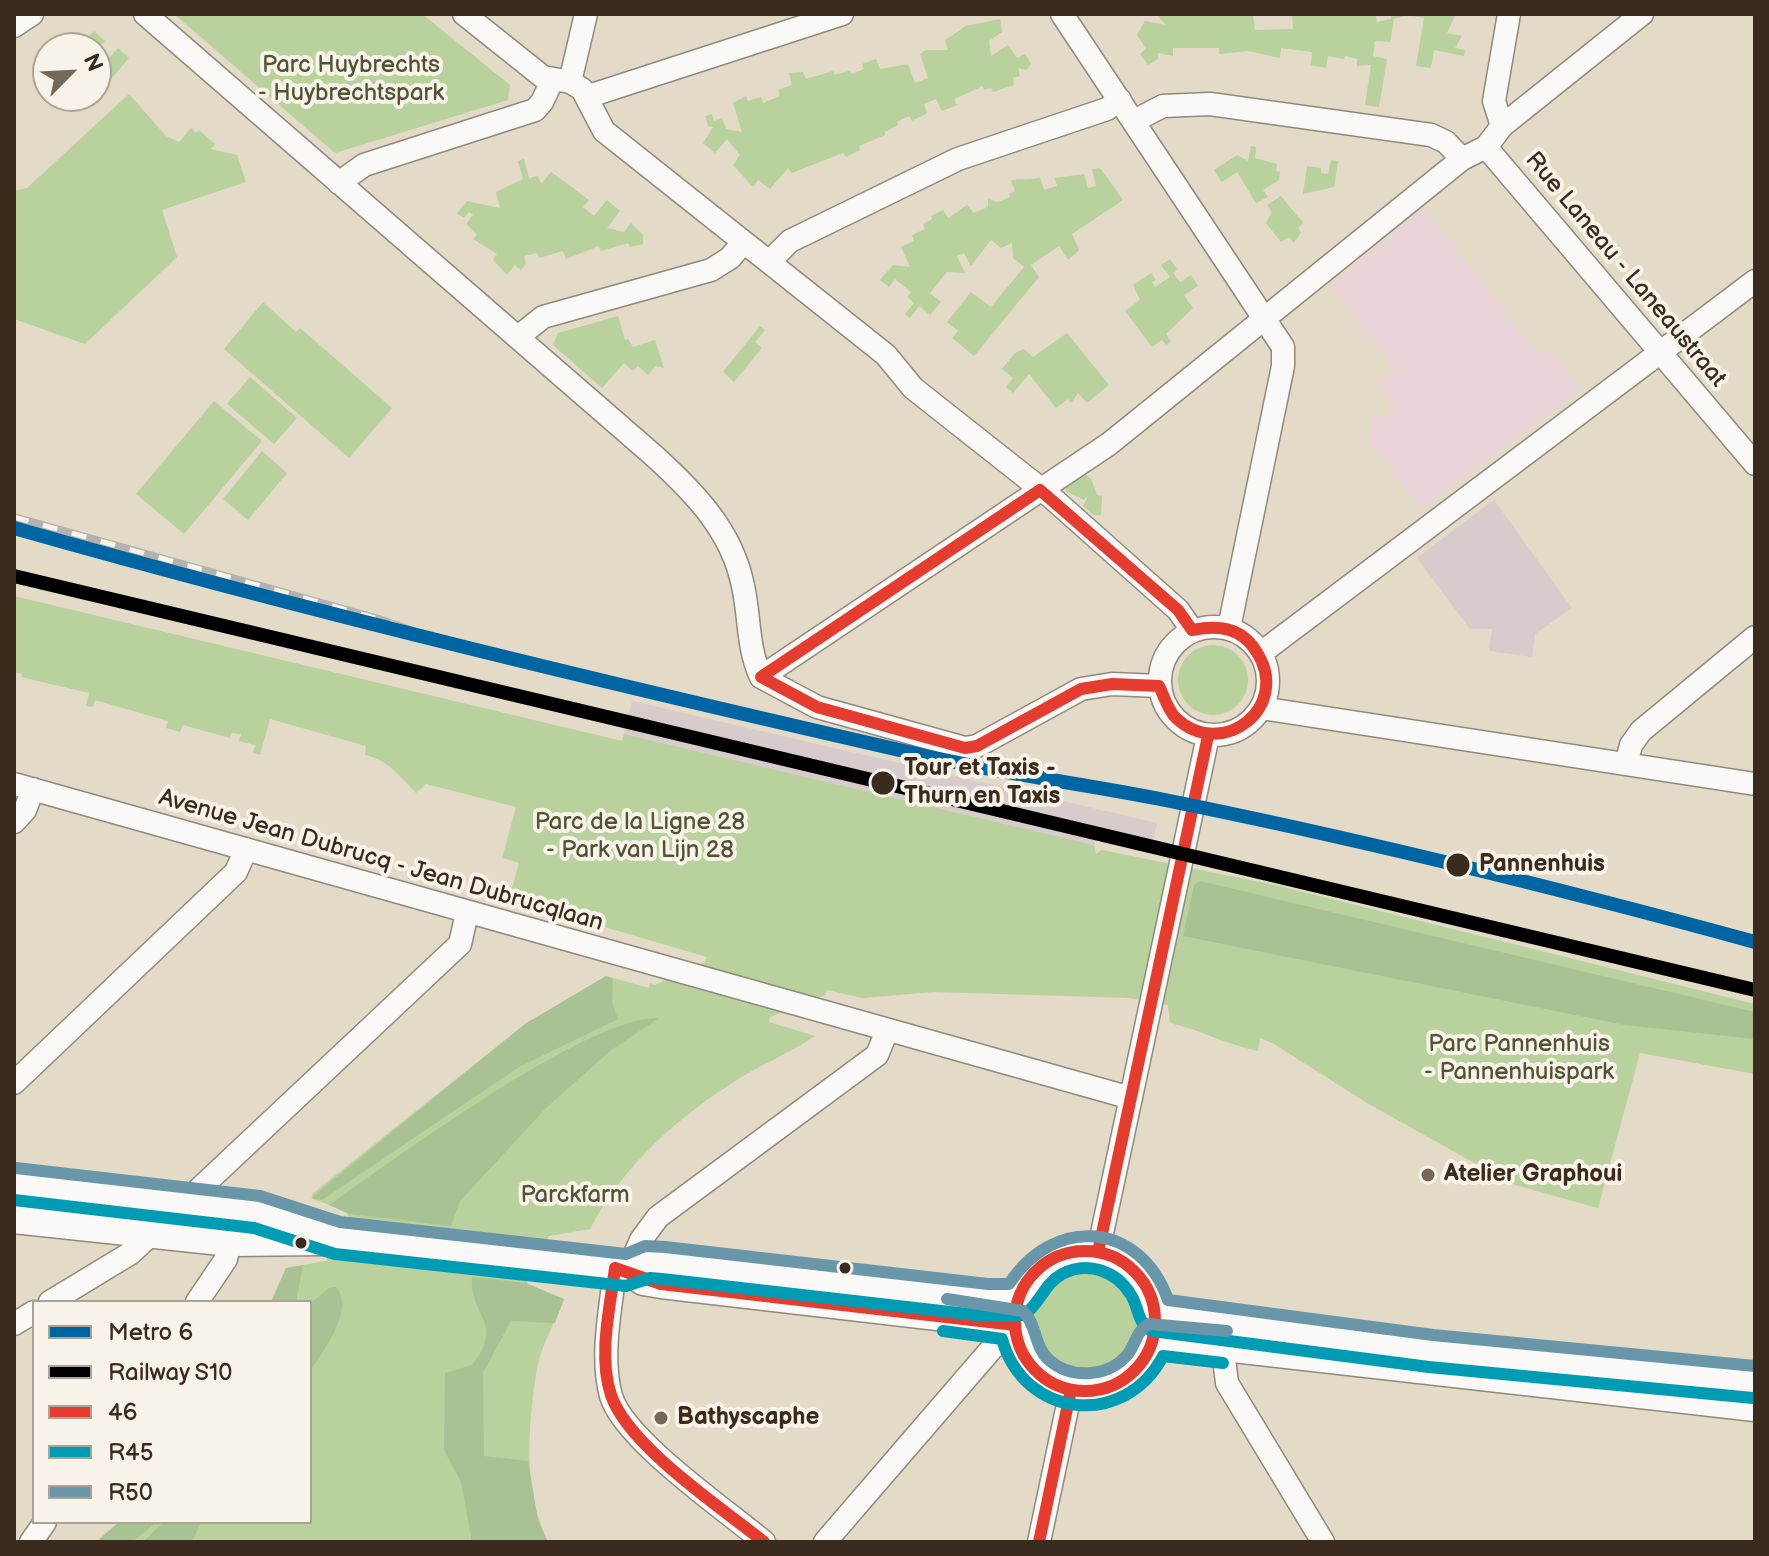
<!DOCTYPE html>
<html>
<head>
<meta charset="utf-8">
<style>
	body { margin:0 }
	#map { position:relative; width:1769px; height:1556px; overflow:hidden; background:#e3dac7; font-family:"Balsamiq Sans",sans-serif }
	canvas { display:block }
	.frame { position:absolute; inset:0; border:16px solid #3b2a1e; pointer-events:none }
	.legend { position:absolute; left:32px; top:1300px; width:280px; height:224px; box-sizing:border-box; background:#f7f3e8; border:2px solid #aca397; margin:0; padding:10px 14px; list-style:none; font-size:24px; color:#3b2a1e }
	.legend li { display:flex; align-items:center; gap:16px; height:40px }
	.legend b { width:40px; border:2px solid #aca397 }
	.north { position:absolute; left:32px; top:32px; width:80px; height:80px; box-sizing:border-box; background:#f7f3e8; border:2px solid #aca397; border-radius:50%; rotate:66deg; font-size:22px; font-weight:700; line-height:32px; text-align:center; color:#3b2a1e }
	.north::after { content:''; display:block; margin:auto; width:28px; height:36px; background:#766859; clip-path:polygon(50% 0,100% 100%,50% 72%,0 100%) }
</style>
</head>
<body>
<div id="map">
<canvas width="1769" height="1556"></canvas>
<div class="frame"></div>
<ul class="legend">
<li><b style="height:10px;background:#0066a3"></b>Metro 6</li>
<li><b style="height:10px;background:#000"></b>Railway S10</li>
<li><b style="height:10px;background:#e43c2e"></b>46</li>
<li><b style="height:10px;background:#009cb4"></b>R45</li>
<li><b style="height:10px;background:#6a96aa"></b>R50</li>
</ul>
<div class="north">N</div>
</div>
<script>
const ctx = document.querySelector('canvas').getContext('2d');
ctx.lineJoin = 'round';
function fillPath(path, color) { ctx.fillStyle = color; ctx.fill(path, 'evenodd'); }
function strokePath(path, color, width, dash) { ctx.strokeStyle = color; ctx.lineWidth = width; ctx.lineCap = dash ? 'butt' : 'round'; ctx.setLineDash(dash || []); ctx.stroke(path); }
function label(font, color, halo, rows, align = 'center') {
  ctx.font = font + ' "Balsamiq Sans",sans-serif'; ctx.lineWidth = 8; ctx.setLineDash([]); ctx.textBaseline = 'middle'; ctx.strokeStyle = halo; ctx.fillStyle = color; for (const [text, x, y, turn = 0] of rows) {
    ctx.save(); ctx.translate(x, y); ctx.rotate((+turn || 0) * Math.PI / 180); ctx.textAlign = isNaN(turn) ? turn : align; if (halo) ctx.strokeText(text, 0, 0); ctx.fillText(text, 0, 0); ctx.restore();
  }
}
const built = new Path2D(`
	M1425 208 1538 355 1548 347 1580 390 1421 509 1368 439 1373 417 1381 418 1395 408 1377 384 1395 370 1330 285Z`);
const industrial = new Path2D(`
	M1494 500 1572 608 1535 634 1532 657 1489 651 1492 629H1470L1417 558Z
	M632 701 1157 823 1150 854 1096 841 1094 845 624 734Z`);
const green = new Path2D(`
	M174 14H422L510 85 508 100 335 153Z
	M1156 14H1253L1255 30 1293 29 1292 14H1375L1377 22 1391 19V14H1456L1447 33 1462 36 1455 48 1465 50 1464 56 1434 50 1431 68 1416 66 1424 18 1408 15 1394 19 1390 42 1375 41 1373 56 1387 59 1379 107 1365 105 1371 65 1357 66V59L1345 56 1344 59 1328 56 1326 68 1311 65 1312 52 1281 48 1280 58 1248 51 1219 54V48H1173V56L1158 53V59L1148 65 1140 54 1146 49 1137 35 1145 21 1166 25Z
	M1000 19 1002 32 989 41 991 56 1008 45 1017 58 1025 54 1031 64 1026 70 1018 68 1020 76 1013 78 1014 85 993 92 991 88 984 90 983 86 954 99 957 105 942 111 936 99 924 104 927 113 912 121 909 116 897 122 898 125 885 132V135L859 146 860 150 846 157 843 153 792 173 788 168 770 189 758 180 753 187 733 165 740 155 727 139 715 153 703 143 713 127 708 126 705 116 712 114 714 121 722 118 726 129 742 132 733 103 746 96 748 101 761 97 763 103 780 96 778 90 792 85 789 73 803 72 806 79 833 71 835 75 849 71 851 74 864 69 862 64 876 59 880 69 908 64 915 83 928 78 920 54 926 50H948L945 40 966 26Z
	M94 31 105 41 99 47 110 57 118 48 129 58 106 85 96 70V48L80 46Z
	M129 94 166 136 179 142 191 128 196 133 199 130 215 144 211 149 237 155 246 182 162 210 177 257 85 344 14 319V191L27 188Z
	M1251 146 1256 147 1255 158 1277 164 1276 171 1280 172 1279 180 1263 190 1268 197 1256 203 1237 172 1222 182 1214 170 1237 155 1248 161Z
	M524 159 529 178 538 176 541 184 551 172 589 200 583 207 594 216 607 200 620 211 607 228 624 232 631 223 643 235V244L630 247 628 243 601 251 599 246 566 259 563 251 539 258 537 253 524 256 526 264 521 270 515 265 507 275 493 260 497 254 473 239 477 234 466 224 473 215 469 212 464 218 457 213 467 201 500 208 496 192 523 179 518 161Z
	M1331 160 1338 161 1334 187 1303 194 1307 166 1321 168V173L1328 174Z
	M1100 168 1123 200 1072 234 1079 250 1068 260 1059 246 1031 265 1039 277 974 356 952 338 958 331 947 322 971 292 991 307 1024 267 1013 258 1012 243 1001 248 991 240 971 266 964 253 957 256 965 273 947 272 930 293 941 302 930 315 919 306 910 318 905 314 914 303 907 297 911 292 895 279 889 287 880 280 893 265 910 267 901 247 914 241 912 235 925 229 923 224 932 219 931 216 943 210 948 218 967 205 974 213 988 207V199L998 202 1010 197 1009 194 1015 191 1011 181C1021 177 1027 182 1040 177L1044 190 1057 186 1055 178 1084 174 1088 188 1096 186 1092 169Z
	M1281 196 1303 223 1298 228 1301 232 1294 243 1289 237 1281 242 1266 223 1272 212 1267 205Z
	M1170 259 1177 269 1173 273 1180 282 1191 275 1198 286 1184 295 1193 308 1166 334 1171 341 1166 345 1162 340 1152 347 1125 311 1140 300 1133 285 1151 273 1156 280 1152 282 1155 287 1170 277 1161 265Z
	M263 302 296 332 300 328 392 408 349 458 224 349Z
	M618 316 625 340 628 339 633 347 655 340 664 368 656 366 648 375 638 366 633 371 624 363 602 388 553 345 558 333Z
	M760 326 765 330 755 342 762 348 734 382 723 372Z
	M1067 333 1109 385 1087 403 1078 393 1071 403 1068 399 1056 408 1029 374 1013 393 1006 387 1013 378 1002 369 1015 353 1024 349 1033 357Z
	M250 377 297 418 274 444 227 404Z
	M214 401 262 441 184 534 136 494Z
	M262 451 287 473 248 520 223 499Z
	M1084 473 1091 479 1097 495 1102 496 1101 515H1094L1083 506 1089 495 1084 500 1066 491V486Z
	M14 596 622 741 624 734 1094 845 1096 854 1102 850 1279 886 1755 1004V1074L1640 1053 1598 1208 1512 1184 1367 1103 1274 1044 1260 1038 1258 1051C1227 1045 1201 1030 1170 1023L1168 1005 1130 998 934 992 862 998 827 990 825 995 770 1017 769 1022 815 1036C791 1052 765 1063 740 1078 678 1117 624 1164 590 1229L549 1236 526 1278 528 1286 564 1299C555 1323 539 1349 536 1374 528 1429 523 1490 548 1542H96L119 1522H310V1302H271L286 1268 326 1261 349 1219 347 1211 313 1199 312 1194 525 1024 606 976 649 988 650 983 655 985 705 962 707 957 509 899 519 863 502 858 516 807 426 784 416 793C400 776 388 760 365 755L366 746 270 719 260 755 253 753 255 745 239 741 241 734 232 733 230 738 183 725 180 732 166 728 168 721 95 700 93 707 86 706 89 693 21 677 22 674 14 672Z
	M1178 680a35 35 0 1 1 70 0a35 35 0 1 1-70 0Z
	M1026 1321a59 59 0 1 1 118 0a59 59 0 1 1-118 0Z`);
const forest = new Path2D(`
	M1200 881 1755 1012V1039L1625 1025 1183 936 1194 885Z
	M606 976 613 979 612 1003 618 1019 519 1067 322 1200 311 1198 525 1024Z
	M659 1018 610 1051 546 1108 460 1201 451 1226 349 1214 329 1205C392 1161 589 1015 659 1018Z
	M303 1265 296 1302H271L286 1268Z
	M472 1277 526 1283 564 1299 555 1323 511 1321 483 1373 484 1456 528 1461 538 1520 548 1542H472L461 1482 444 1450 445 1373 472 1365C506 1324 469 1316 472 1277Z
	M336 1287C355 1309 324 1351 310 1371V1304L329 1288Z
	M119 1522H157L132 1542H96Z
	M164 1522H200V1525L192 1542H143Z`);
const minor = new Path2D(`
	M145 14 652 454C693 491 732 530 743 586 750 617 747 647 761 677L817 707 965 748 977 746 1081 689 1112 684 1159 686
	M464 14 543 77 570 82 582 89 604 131 886 355 913 388 1051 497 1178 610 1192 630
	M1062 14 1283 347V366L1229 628
	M14 26 32 14
	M570 82 586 14
	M589 96 842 14
	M1134 121 1163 106 1210 104 1431 135 1446 142 1462 159
	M1502 126 1494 101 1509 14
	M1486 147 1755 464
	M339 183 364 165 535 110 542 102 552 81
	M769 262 790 241 958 159 1107 109 1120 100
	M518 337 543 317 711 270 730 258 742 244
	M1160 681a54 54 0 1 1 108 0a54 54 0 1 1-108 0Z
	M1261 653 1755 281
	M761 677 1109 444 1462 159 1486 147 1502 126 1642 14
	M1261 708 1755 784
	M1626 764 1631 745 1641 731 1755 637
	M14 784 1131 1098
	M14 822 25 810 33 789
	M14 1083 236 872 246 849
	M1098 1252 1208 736
	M615 1268C611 1309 600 1355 611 1396 624 1440 726 1510 764 1542
	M628 1270 641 1240 658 1217 877 1055 887 1031
	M50 1302 131 1253 460 944 467 913
	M197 1302 226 1259 230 1242
	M14 1324 34 1312
	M1221 1334 1227 1383 1323 1542
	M31 1542 45 1522
	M825 1542 994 1346 1017 1340
	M1039 1542 1071 1390`);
const major = new Path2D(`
	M14 1184 257 1212 337 1238 628 1270 647 1262 663 1263 1018 1300
	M14 1219 230 1242 325 1241
	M1015 1321a70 70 0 1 1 140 0a70 70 0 1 1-140 0Z
	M628 1270 643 1281 661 1284 1015 1325
	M1156 1315 1431 1351 1755 1382
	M1154 1339 1755 1407`);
const rail = new Path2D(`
	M14 517 379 619 450 644`);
const bus1 = new Path2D(`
	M1040 490 1178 610 1192 630C1219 625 1241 627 1256 651 1293 706 1222 762 1176 718 1168 711 1164 696 1159 686L1112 684 1081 689 977 746 965 748 817 707 761 677Z
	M1015 1321a70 70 0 1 1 140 0a70 70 0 1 1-140 0Z
	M1098 1252 1208 736
	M764 1542C722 1508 628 1446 611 1395 598 1356 610 1308 615 1268L661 1284 1015 1325
	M1039 1542 1071 1390`);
const bus2 = new Path2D(`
	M14 1200 254 1228 335 1254 626 1286 650 1278 662 1279 985 1316 1024 1315C1040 1304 1044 1284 1062 1274 1087 1261 1116 1270 1131 1295 1139 1307 1137 1324 1152 1331L1429 1367 1753 1398
	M943 1331 1002 1339C1024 1419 1125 1429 1163 1356L1223 1363`);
const bus3 = new Path2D(`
	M16 1168 260 1196 340 1222 626 1254 645 1246 665 1247 988 1284H1009C1054 1215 1140 1221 1168 1300L1433 1335 1755 1366
	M947 1299 1023 1311C1037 1324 1034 1347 1049 1360 1072 1380 1109 1377 1128 1354 1136 1343 1137 1330 1149 1324L1227 1331`);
const rail1 = new Path2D(`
	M14 576 1755 990`);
const metro1 = new Path2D(`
	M14 528C317 614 623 687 930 757 1006 774 1084 784 1160 799 1360 839 1558 888 1755 942`);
const markers = [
	[883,783,13,"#3b2a1e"],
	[1458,865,13,"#3b2a1e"],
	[1428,1175,8,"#766859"],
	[301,1243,7,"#3b2a1e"],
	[845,1268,7,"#3b2a1e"],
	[661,1418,8,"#766859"]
];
const parkNames = [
	["Parc Huybrechts",351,66],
	["- Huybrechtspark",351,94],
	["Parc de la Ligne 28",640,823],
	["- Park van Lijn 28",640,851],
	["Parc Pannenhuis",1519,1045],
	["- Pannenhuispark",1519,1073],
	["Parckfarm",575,1196]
];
const streetNames = [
	["Rue Laneau - Laneaustraat",1625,270,50],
	["Avenue Jean Dubrucq - Jean Dubrucqlaan",381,861,16]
];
const stopNames = [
	["Tour et Taxis -",904,769],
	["Thurn en Taxis",904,797],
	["Pannenhuis",1479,865]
];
const poiNames = [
	["Atelier Graphoui",1444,1175],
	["Bathyscaphe",677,1418]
];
fillPath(built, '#ead4d7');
fillPath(industrial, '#d7cbcc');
fillPath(green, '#b8d19d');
fillPath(forest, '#a8c294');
strokePath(minor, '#90897d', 25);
strokePath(major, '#90897d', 31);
strokePath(minor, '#fbf9f7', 22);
strokePath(major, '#fbf9f7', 28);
strokePath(rail, '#b5b2ae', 8);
strokePath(rail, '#f7f3e8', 5, [15]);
strokePath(bus1, '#e43c2e', 12);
strokePath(bus2, '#009cb4', 12);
strokePath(bus3, '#6a96aa', 12);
strokePath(rail1, '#000', 14);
strokePath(metro1, '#0066a3', 14);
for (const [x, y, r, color] of markers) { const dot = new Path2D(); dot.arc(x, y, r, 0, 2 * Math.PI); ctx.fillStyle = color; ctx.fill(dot); strokePath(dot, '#f7f3e8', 3); }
label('24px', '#525235', '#f7f3e8', parkNames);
label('24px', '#3b2a1e', '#f7f3e8', streetNames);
label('bold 24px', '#3b2a1e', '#f7f3e8', stopNames, 'left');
label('bold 24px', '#3b2a1e', '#f7f3e8', poiNames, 'left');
</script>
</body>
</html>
